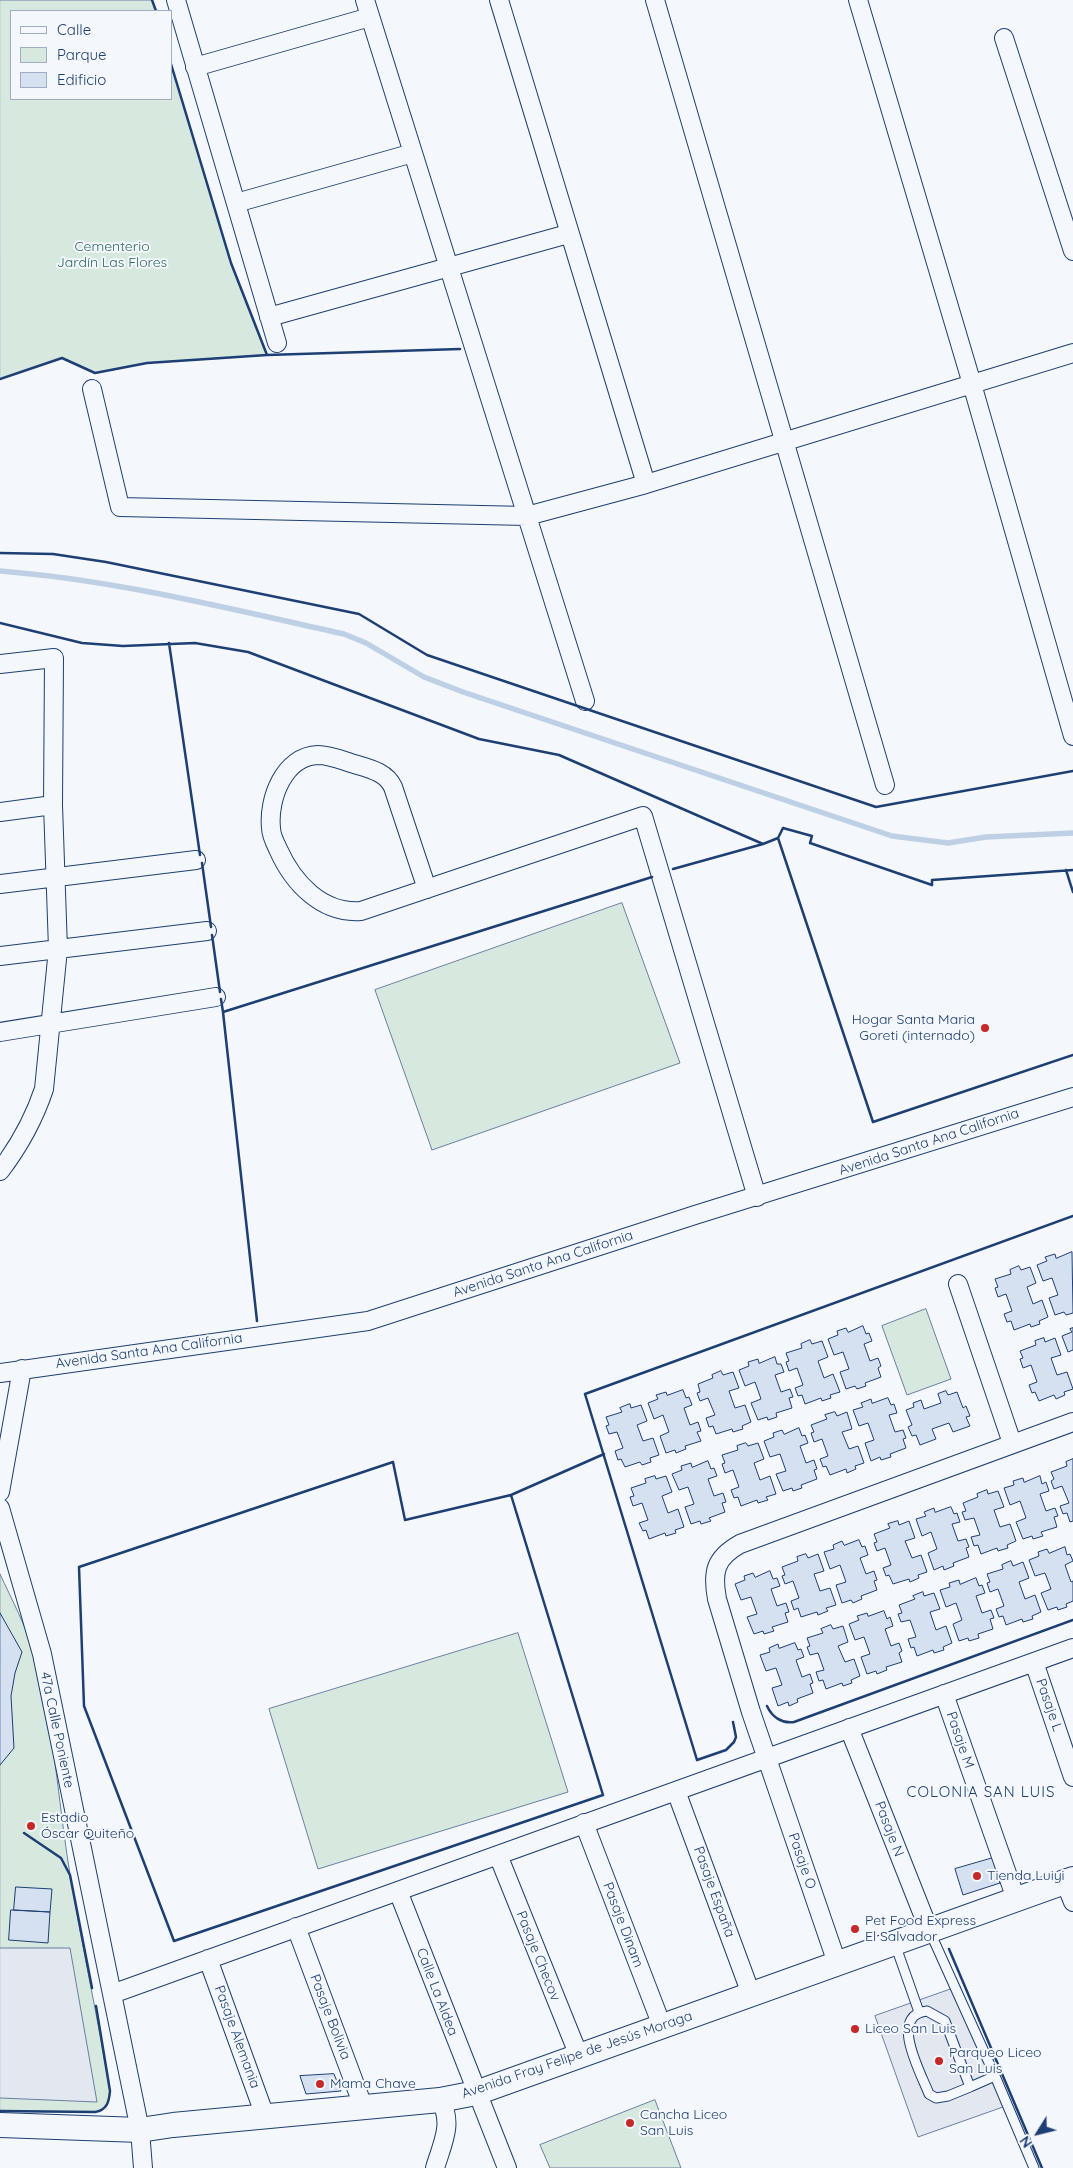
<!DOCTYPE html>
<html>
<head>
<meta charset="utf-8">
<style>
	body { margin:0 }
	#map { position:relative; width:1073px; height:2168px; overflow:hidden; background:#f4f7fb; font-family:Quicksand,sans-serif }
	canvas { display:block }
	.legend { position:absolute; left:10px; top:10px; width:162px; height:90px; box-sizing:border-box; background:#f4f7fb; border:1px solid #9eadc5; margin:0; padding:6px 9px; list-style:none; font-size:15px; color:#1d3f73 }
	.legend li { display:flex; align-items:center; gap:10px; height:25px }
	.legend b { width:25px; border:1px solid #9eadc5 }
	.north { position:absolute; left:1013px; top:2108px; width:50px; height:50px; -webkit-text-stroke:4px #f4f7fb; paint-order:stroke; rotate:234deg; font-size:14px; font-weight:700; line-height:20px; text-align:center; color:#1d3f73 }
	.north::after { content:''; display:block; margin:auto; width:18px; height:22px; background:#1d3f73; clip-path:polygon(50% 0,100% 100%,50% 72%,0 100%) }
</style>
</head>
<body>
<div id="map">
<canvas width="1073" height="2168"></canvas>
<ul class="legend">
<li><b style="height:6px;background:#f4f7fb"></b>Calle</li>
<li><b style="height:14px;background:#d7e8df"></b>Parque</li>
<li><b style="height:14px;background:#d5e0f0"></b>Edificio</li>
</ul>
<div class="north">N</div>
</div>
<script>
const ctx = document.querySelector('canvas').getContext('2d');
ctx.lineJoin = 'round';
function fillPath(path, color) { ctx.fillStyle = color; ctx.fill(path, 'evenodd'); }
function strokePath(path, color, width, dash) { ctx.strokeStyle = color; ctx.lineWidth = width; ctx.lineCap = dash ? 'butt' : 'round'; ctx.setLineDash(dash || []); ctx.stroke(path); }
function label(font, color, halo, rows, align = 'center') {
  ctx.font = font + ' Quicksand,sans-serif'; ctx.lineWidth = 4; ctx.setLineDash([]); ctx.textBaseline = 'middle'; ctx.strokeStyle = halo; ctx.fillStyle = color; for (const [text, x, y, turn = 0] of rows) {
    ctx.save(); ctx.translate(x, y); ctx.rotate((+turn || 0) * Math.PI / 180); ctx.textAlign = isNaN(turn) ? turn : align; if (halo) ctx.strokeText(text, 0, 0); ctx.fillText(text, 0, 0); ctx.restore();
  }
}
const green = new Path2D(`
	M0 0H152L156 11H11V99H171V64L231 263 267 355 147 363 95 373 62 358 0 379Z
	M622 903 680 1063 432 1150 375 990Z
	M926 1309 951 1379 907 1395 882 1326Z
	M0 1574C12 1600 26 1626 34 1654 54 1724 58 1802 70 1874 82 1947 98 2018 110 2091 109 2102 107 2110 95 2112L0 2111Z
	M518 1633 568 1792 318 1869 269 1709Z
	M655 2100 681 2168H550L540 2145Z`);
const parking = new Path2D(`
	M0 1948H70L97 2102 0 2098Z
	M960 1986 1003 2107 918 2137 875 2016Z`);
const stream = new Path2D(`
	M0 571C116 580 230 609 344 634L366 643 424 677 463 692 892 836 948 843 986 837 1073 833`);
const building = new Path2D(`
	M1072 1252 1073 1313 1066 1315 1064 1312 1055 1315 1049 1298 1058 1295 1052 1278 1043 1281 1037 1265 1047 1261 1045 1257 1055 1254 1056 1258Z
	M1019 1266 1021 1270 1030 1267 1036 1283 1027 1287 1033 1304 1042 1300 1048 1317 1039 1321 1040 1324 1031 1327 1030 1324 1014 1330 1011 1321 1007 1322 1004 1314 1012 1311 1006 1294 998 1297 995 1288 998 1287 995 1279 1011 1274 1010 1270Z
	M863 1326 866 1334 869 1333 872 1341 864 1344 870 1361 878 1358 881 1366 878 1368 881 1377 865 1383 866 1386 857 1389 855 1386 846 1389 840 1372 849 1369 843 1352 834 1355 828 1339 838 1335 837 1331 846 1328 848 1332Z
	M1073 1328V1350L1068 1352 1062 1336 1072 1332 1070 1329Z
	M1044 1338 1045 1342 1055 1338 1061 1355 1051 1358 1057 1375 1067 1372 1073 1389 1064 1392 1065 1395 1056 1399 1054 1395 1039 1401 1035 1392 1032 1393 1029 1385 1037 1382 1031 1365 1023 1368 1020 1359 1023 1358 1020 1351 1036 1345 1035 1341Z
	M810 1340 812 1344 822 1341 828 1357 818 1361 824 1378 833 1374 840 1392 830 1395 831 1398 822 1401 821 1398 805 1404 802 1395 798 1396 795 1388 803 1385 797 1368 789 1371 786 1362 789 1361 786 1353 802 1348 801 1344Z
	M775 1357 777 1364H781L784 1372 775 1375 781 1392 790 1389 793 1397 789 1398 792 1408 776 1413 777 1417 768 1420 767 1417 758 1420 751 1403 761 1399 755 1382 745 1386 739 1370 749 1366 748 1362 758 1359 759 1363Z
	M721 1371 723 1375 733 1372 739 1388 729 1391 735 1408 745 1405 751 1422 742 1426 743 1429 733 1432 732 1429 716 1434 713 1426 709 1427 706 1418 715 1415 708 1398 700 1401 697 1393 700 1392 698 1384 713 1378 712 1375Z
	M683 1390 686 1398 689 1397 692 1405 684 1408 690 1425 698 1422 701 1431 697 1432 701 1441 685 1446 686 1449 676 1453 675 1450 666 1453 660 1436 669 1432 663 1415 654 1419 648 1403 658 1399 656 1395 666 1392 667 1395Z
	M946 1391 948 1395 957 1392 963 1408 966 1406 970 1416 966 1417 970 1426 953 1432 949 1423 932 1429 936 1439 920 1445 916 1435 912 1436 908 1427 912 1425 906 1410 914 1407 913 1403 921 1400 924 1409 941 1403 938 1394Z
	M888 1398 891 1405 894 1404 897 1413 889 1415 895 1432 903 1430 906 1438 903 1439 906 1448 890 1454 891 1457 881 1460 880 1457 871 1461 865 1443 874 1440 868 1423 859 1426 853 1410 863 1407 861 1403 871 1399 872 1403Z
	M630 1404 631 1408 641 1405 647 1421 637 1425 643 1441 653 1438 659 1455 650 1458 651 1462 642 1465 640 1462 625 1467 621 1459 618 1460 615 1451 623 1448 617 1432 609 1434 606 1426 609 1425 606 1417 622 1412 620 1408Z
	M835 1412 837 1416 847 1412 852 1429 842 1432 849 1449 858 1446 864 1463 855 1466 856 1469 847 1473 846 1469 830 1475 826 1466 823 1467 820 1459 828 1456 822 1439 814 1442 811 1433 814 1432 811 1425 827 1419 825 1415Z
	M799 1428 802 1436 805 1435 808 1443 800 1446 806 1463 814 1460 817 1469 814 1470 817 1479 801 1485 802 1488 793 1491 792 1488 783 1491 776 1474 786 1471 780 1454 770 1457 764 1441 774 1437 773 1433 782 1430 784 1434Z
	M746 1443 748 1446 758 1443 764 1459 754 1463 760 1480 770 1476 776 1494 766 1497 768 1500 758 1503 757 1500 741 1506 738 1497 734 1498 731 1490 739 1487 733 1470 725 1473 722 1464 725 1463 722 1455 738 1450 737 1446Z
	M1073 1459V1521L1070 1522 1067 1513 1063 1514 1060 1506 1069 1503 1062 1486 1054 1489 1051 1481 1054 1479 1051 1472 1067 1466 1066 1462Z
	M708 1461 711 1469 714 1468 717 1476 708 1479 714 1496 723 1493 726 1502 722 1503 725 1512 709 1518 711 1521 701 1524 700 1521 691 1524 685 1507 694 1504 688 1487 679 1490 672 1474 682 1470 681 1466 691 1463 692 1467Z
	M655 1476 656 1479 666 1476 672 1492 662 1496 668 1513 678 1509 684 1527 675 1530 676 1533 666 1536 665 1533 649 1539 646 1530 643 1531 639 1523 648 1520 642 1503 633 1506 630 1497 634 1496 631 1488 646 1483 645 1479Z
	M1040 1476 1042 1484 1046 1482 1049 1491 1040 1494 1046 1511 1055 1508 1058 1516 1054 1517 1057 1527 1041 1532 1043 1536 1033 1539 1032 1536 1023 1539 1016 1522 1026 1518 1020 1501 1010 1505 1004 1488 1014 1485 1013 1481 1023 1478 1024 1482Z
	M987 1490 988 1494 998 1491 1004 1507 994 1510 1000 1527 1010 1524 1016 1541 1007 1545 1008 1548 998 1551 997 1548 981 1554 978 1545 974 1546 971 1537 980 1535 974 1518 965 1520 962 1512 966 1511 963 1503 978 1497 977 1494Z
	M951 1507 954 1514 957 1513 960 1522 952 1524 958 1541 966 1539 969 1547 966 1548 969 1557 953 1563 954 1566 944 1570 943 1566 934 1570 928 1553 937 1549 931 1532 922 1536 916 1519 926 1516 924 1512 934 1508 935 1512Z
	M898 1521 899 1525 909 1521 915 1538 905 1541 912 1558 921 1555 927 1572 918 1575 919 1578 910 1582 909 1579 893 1584 889 1575 886 1576 883 1568 891 1565 885 1548 877 1551 874 1543 877 1542 874 1534 890 1528 888 1524Z
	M859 1540 862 1547 865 1546 868 1555 860 1558 866 1574 874 1571 877 1580 874 1581 877 1590 861 1596 862 1599 853 1603 851 1600 842 1603 836 1585 846 1582 840 1565 830 1569 824 1552 834 1549 833 1545 842 1541 844 1545Z
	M1065 1547 1067 1555 1070 1554 1073 1561 1065 1565 1071 1582 1073 1581V1601L1066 1604 1067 1607 1058 1610 1057 1607 1048 1610 1041 1593 1051 1589 1045 1573 1035 1576 1029 1560 1039 1556 1038 1552 1047 1549 1049 1553Z
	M806 1554 808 1558 818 1554 824 1571 814 1574 820 1591 830 1588 836 1605 826 1608 828 1611 818 1615 817 1612 801 1617 798 1608 794 1610 791 1601 799 1598 793 1581 785 1584 782 1576 785 1575 782 1567 798 1561 797 1557Z
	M1011 1561 1013 1566 1023 1562 1029 1578 1019 1582 1025 1599 1035 1595 1041 1612 1032 1616 1033 1619 1023 1622 1022 1619 1006 1625 1003 1616 999 1617 996 1609 1004 1606 998 1589 990 1592 987 1583 990 1582 987 1574 1003 1569 1002 1565Z
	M770 1571 773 1579 777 1578 780 1586 771 1589 777 1606 786 1603 789 1612 785 1613 788 1622 772 1627 774 1631 764 1634 763 1631 754 1634 747 1617 757 1614 751 1597 741 1600 735 1584 745 1580 744 1576 753 1573 755 1577Z
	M976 1578 979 1586 982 1585 985 1593 976 1596 982 1613 991 1610 994 1618 990 1619 993 1629 978 1634 979 1638 969 1641 968 1638 959 1641 953 1624 962 1620 956 1603 946 1607 940 1590 950 1587 949 1583 959 1580 960 1584Z
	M923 1592 924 1596 934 1593 940 1609 930 1612 936 1630 946 1626 952 1643 943 1647 944 1650 934 1653 933 1650 917 1656 914 1647 911 1648 908 1639 916 1637 910 1620 901 1622 898 1614 902 1613 899 1605 915 1599 913 1596Z
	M884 1611 887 1619 890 1617 893 1626 885 1629 891 1646 899 1643 902 1651 899 1653 902 1662 886 1667 887 1670 877 1674 876 1671 867 1674 861 1657 870 1654 864 1637 855 1640 849 1624 859 1620 857 1616 867 1613 868 1616Z
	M0 1613 22 1652 15 1673 11 1696 14 1748 0 1765Z
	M831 1625 833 1629 843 1626 848 1642 838 1646 845 1662 854 1659 860 1676 851 1680 852 1683 843 1686 842 1683 826 1689 823 1680 819 1681 816 1672 824 1670 818 1653 810 1655 807 1647 810 1646 807 1638 823 1633 821 1629Z
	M795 1643 798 1650 801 1649 804 1657 796 1660 802 1677 810 1674 813 1683 810 1684 813 1693 797 1699 798 1702 789 1706 788 1702 778 1706 772 1688 782 1685 776 1668 766 1671 760 1655 770 1652 769 1648 778 1644 779 1648Z
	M993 1858 1000 1883 963 1895 955 1869Z
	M16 1887 52 1889 50 1912 14 1910Z
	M11 1910 50 1912 48 1943 9 1940Z
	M334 2074 341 2091 306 2094 300 2076Z`);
const lane = new Path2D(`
	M930 1932 995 2076 970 2087
	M895 1944 919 2012
	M927 2011 945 2021 970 2087 948 2096 936 2098 929 2094C921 2073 888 2015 927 2011Z
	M995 2076 1034 2168`);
const street = new Path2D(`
	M176 0 277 343
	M365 0 585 701
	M499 0 646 484
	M655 0 885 785
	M858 0 972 384 1073 736
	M1004 38 1073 251
	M195 67 370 17
	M236 203 413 153
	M269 317 568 234
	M92 389 120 507 527 516 646 484 1073 353
	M0 664 54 658 53 805 58 949 44 1089C34 1119 19 1146 0 1171
	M0 812 53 805
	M0 884 196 860
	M427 889 393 787C385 770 365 768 348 762 339 759 328 755 318 755 284 756 268 799 271 828 271 835 275 843 278 849 293 883 322 914 361 911L643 816 757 1197
	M0 956 207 931
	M0 1032 216 997
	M958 1284 1012 1443
	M0 1373 368 1321 695 1215 1073 1097
	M0 1492 22 1369
	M0 1508 42 1654 140 2130 143 2168
	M1034 1662 1073 1777
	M944 1694 1016 1899
	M849 1728 929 1930
	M676 1791 751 1994
	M584 1823 662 2026
	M498 1855 579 2056
	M1065 1882 1073 1902
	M398 1891 507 2168
	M296 1927 363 2106
	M208 1959 265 2116
	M837 1963 751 1712 717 1599C712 1572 715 1558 740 1544L1073 1422
	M112 1994 1073 1648
	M435 2168C442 2144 454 2123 440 2100`);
const secondary = new Path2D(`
	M0 2125 140 2130 173 2125 440 2100 476 2093 1073 1879`);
const wall = new Path2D(`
	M152 0 156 11
	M171 64 231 263 267 355
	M0 379 62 358 95 373 147 363 267 355 460 349
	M0 553 53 554 106 562 359 614 427 655 876 807 1073 771
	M0 623 82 643 123 646 195 643 248 652 479 739 559 755 763 844 778 838 783 828 812 836 810 843 932 885V880L1073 870
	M169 643 200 855
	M778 838 873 1122 1073 1055
	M202 863 211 927
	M673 869 763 844
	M1066 870 1073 892
	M212 935 220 992
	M221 999 223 1012 652 877
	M223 1012 257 1321
	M511 1495 603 1795 174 1941 84 1706 79 1567 393 1462 405 1520 511 1495 604 1454
	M767 1706C772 1717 782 1724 794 1722L1073 1620
	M733 1722 736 1737 734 1742 726 1750 697 1760 585 1394 1073 1216
	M24 1833 61 1858 70 1875 92 1988
	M949 1949 1042 2168
	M0 2111 95 2112C107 2110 109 2102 110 2091L96 2006`);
const markers = [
	[985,1028,5,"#c62828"],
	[31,1826,5,"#c62828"],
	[977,1876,5,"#c62828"],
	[855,1929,5,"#c62828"],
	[855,2029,5,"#c62828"],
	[939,2061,5,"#c62828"],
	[320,2084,5,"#c62828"],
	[630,2123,5,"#c62828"]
];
const parkNames = [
	["Cementerio",112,247],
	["Jardín Las Flores",112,263]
];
const poiNames = [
	["Hogar Santa Maria",975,1020,"right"],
	["Goreti (internado)",975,1036,"right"],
	["Estadio",41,1818],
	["Óscar Quiteño",41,1834],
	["Tienda Luiyi",987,1876],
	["Pet Food Express",865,1921],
	["El Salvador",865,1937],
	["Liceo San Luis",865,2029],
	["Parqueo Liceo",949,2053],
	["San Luis",949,2069],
	["Mama Chave",330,2084],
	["Cancha Liceo",640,2115],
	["San Luis",640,2131]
];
const streetNames = [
	["Avenida Santa Ana California",929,1142,-18],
	["Avenida Santa Ana California",543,1264,-18],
	["Avenida Santa Ana California",149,1351,-8],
	["Pasaje L",1049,1705,71],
	["47a Calle Poniente",57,1730,78],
	["Pasaje M",960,1740,71],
	["Pasaje N",889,1829,69],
	["Pasaje O",802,1861,71],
	["Pasaje España",714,1892,70],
	["Pasaje Dinam",623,1925,69],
	["Pasaje Checov",538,1956,68],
	["Calle La Aldea",437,1992,69],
	["Pasaje Bolivia",330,2017,69],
	["Pasaje Alemania",237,2037,70],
	["Avenida Fray Felipe de Jesús Moraga",577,2055,-19]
];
const neighbourhoodNames = [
	["COLONIA SAN LUIS",981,1792]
];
fillPath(green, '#d7e8df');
strokePath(green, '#687fa3', 1);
fillPath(parking, '#e3e8f0');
strokePath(parking, '#687fa3', 1);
strokePath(stream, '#bed0e5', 5.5);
fillPath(building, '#d5e0f0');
strokePath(building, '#1d3f73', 1);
strokePath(lane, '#1d3f73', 11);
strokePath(street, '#1d3f73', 20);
strokePath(secondary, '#1d3f73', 26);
strokePath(lane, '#f4f7fb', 9);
strokePath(street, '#f4f7fb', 18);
strokePath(secondary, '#f4f7fb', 24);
strokePath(wall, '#1d3f73', 2.5);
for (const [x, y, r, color] of markers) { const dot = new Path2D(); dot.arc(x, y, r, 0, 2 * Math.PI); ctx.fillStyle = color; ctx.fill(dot); strokePath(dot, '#f4f7fb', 2); }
label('14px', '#2c6c60', '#f4f7fb', parkNames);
label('14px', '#1d3f73', '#f4f7fb', poiNames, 'left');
label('14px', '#1d3f73', '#f4f7fb', streetNames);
ctx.letterSpacing = '1px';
label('15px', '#1d3f73', '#f4f7fb', neighbourhoodNames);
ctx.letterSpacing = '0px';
</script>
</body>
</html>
